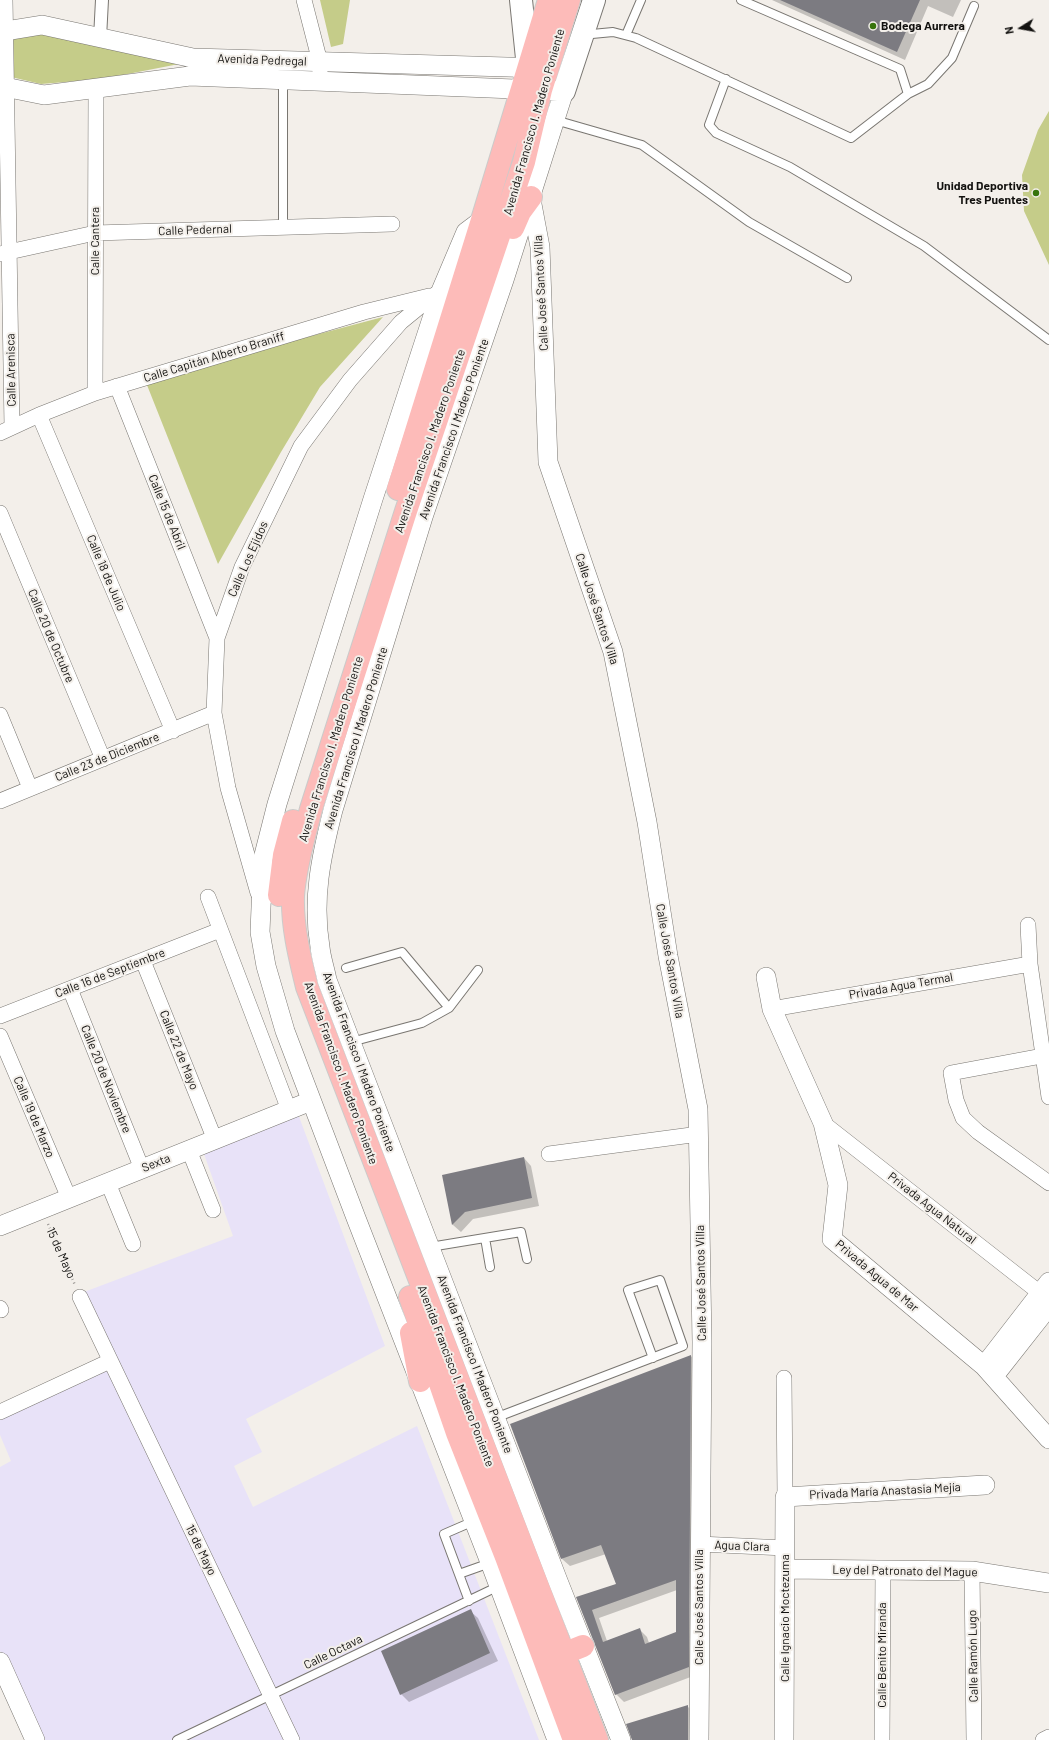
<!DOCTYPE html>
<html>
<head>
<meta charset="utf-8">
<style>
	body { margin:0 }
	#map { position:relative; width:1049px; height:1740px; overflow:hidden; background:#f3efea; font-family:Barlow,sans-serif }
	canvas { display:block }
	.north { position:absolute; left:1001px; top:8px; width:40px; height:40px; -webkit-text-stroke:3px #f3efea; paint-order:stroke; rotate:259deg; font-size:11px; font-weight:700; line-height:16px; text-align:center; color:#12110f }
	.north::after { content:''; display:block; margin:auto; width:14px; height:18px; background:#12110f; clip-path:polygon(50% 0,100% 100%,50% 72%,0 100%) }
</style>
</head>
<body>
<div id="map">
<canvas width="1049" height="1740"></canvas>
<div class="north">N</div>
</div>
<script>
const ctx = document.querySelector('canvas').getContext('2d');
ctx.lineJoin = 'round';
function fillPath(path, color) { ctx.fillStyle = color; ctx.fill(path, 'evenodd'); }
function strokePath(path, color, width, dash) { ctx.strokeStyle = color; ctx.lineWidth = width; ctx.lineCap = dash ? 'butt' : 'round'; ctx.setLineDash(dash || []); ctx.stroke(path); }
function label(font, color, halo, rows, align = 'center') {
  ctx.font = font + ' Barlow,sans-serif'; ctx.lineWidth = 4; ctx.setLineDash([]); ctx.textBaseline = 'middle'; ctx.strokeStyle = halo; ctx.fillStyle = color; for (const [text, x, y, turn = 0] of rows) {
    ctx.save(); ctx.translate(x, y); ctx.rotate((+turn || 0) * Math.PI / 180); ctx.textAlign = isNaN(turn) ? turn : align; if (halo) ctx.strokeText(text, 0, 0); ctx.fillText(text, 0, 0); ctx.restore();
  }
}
const industrial = new Path2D(`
	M298 1114 385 1346 246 1419 262 1452 234 1466 253 1507 417 1426 539 1740H43L0 1651V1467L11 1461 0 1435V1417L118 1363 84 1292 233 1236 203 1151Z`);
const green = new Path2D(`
	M320 0H350L343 44 331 47Z
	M25 31 179 64 102 79 41 84 11 77 9 43Z
	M1049 111V265L1024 211 1022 175 1038 130Z
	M383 317 320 387 281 452 218 564 145 380Z`);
const shadow = new Path2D(`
	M772 0H961L953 17 928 6 905 60Z
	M524 1158 531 1166 539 1206 473 1219 461 1232 453 1225 443 1176Z
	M691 1356 698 1364 696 1675 624 1702 616 1694 578 1598 617 1584 606 1554 570 1566 562 1559ZM677 1590 678 1633 649 1643 647 1637 639 1629 607 1641 599 1618Z
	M470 1611 478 1618 498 1661 409 1702 401 1694Z
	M688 1707 696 1714 695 1740H632V1736Z`);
const building = new Path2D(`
	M780 0H920L897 52Z
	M524 1157 532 1198 465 1212 452 1225 442 1175Z
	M691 1355 689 1667 615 1695 576 1597 616 1584 601 1545 561 1559 510 1424ZM676 1580V1632L645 1644 640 1628 603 1642 592 1610Z
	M471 1609 490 1653 400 1695 381 1651Z
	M688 1705V1740H632L626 1724Z`);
const path = new Path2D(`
	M48 1224 75 1285`);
const service = new Path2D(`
	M584 33 592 34 613 32 636 38 851 138 908 94 900 69 741 0
	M626 35 641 0
	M726 79 709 125 716 133 790 167 924 246 1049 340
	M908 94 928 84 952 58 974 6
	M555 120 642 145 749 222 847 278
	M283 227V80
	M346 968 402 952 449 1008
	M351 1042 422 1023 449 1008 478 970
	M485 1238 490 1267
	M430 1247 521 1232 527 1259
	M495 1418C558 1394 620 1370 683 1346L660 1280 628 1290 653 1358
	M459 1574 490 1563
	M469 1601 444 1534 474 1521
	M177 1740 499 1586`);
const pedestrian = new Path2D(`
	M100 38 102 0`);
const minor = new Path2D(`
	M5 0 12 427
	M304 0 320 62V71
	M0 254 95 233 392 224
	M117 386 217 638
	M95 393 96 88
	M39 415 173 731
	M0 433 39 415 95 393 364 312 429 296
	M0 513 103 759
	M0 715 30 788
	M0 801 214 713
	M258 893 228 788 214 713 217 638 242 567 301 446 350 380 401 322 434 295
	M208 897 289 1110
	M1028 925 1030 964 1049 1097
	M143 961 215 1140
	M70 989 142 1169
	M772 1009 1030 964
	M0 1016 220 930
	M0 1036 69 1198
	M1042 1056 951 1073 956 1100 963 1118 978 1132 1049 1183
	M823 1123 1040 1293
	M189 1150 213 1210
	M549 1154 699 1134
	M108 1183 133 1244
	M80 1297 292 1740
	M0 1308 1 1310
	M784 1378 785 1497
	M0 1412 110 1361
	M699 1544 785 1548
	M972 1571 974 1740
	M882 1740 883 1570
	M1043 1740 1049 1737`);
const tertiary = new Path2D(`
	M0 32 42 25 193 58 542 68
	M0 86 44 95 190 76 564 91 504 280 423 517 333 810C321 857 312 899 320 947 321 958 325 969 327 980L558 1581 621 1740
	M531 199 540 247 548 462 613 652 647 822 668 956 698 1109 702 1342 699 1740
	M482 220 466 232 441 291 373 499 277 804 263 859 260 932 266 966 285 1031 356 1218 490 1562 557 1740
	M766 977 772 1009 823 1123 838 1185 832 1239 984 1366 1049 1439
	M0 1226 311 1101
	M984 1366 1049 1282
	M994 1376 1049 1306
	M785 1569 972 1571 1049 1583
	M0 1662 35 1740
	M784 1740 785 1497 985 1485`);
const secondary = new Path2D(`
	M521 0 528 68
	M564 91 594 0`);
const primary = new Path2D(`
	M569 0 541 90 524 162 406 511 311 809C304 837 295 867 293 896 292 927 300 958 307 987L597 1740
	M513 228 520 212 531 197
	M398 489 482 220 549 0
	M279 895 284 855 293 821
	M410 1297 457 1433 506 1557 574 1740
	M411 1333 420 1381
	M563 1654 583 1646`);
const markers = [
	[873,26,4,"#37740c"],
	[1036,193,4,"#37740c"]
];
const poiNames = [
	["Bodega Aurrera",881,26],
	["Unidad Deportiva",1028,186,"right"],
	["Tres Puentes",1028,200,"right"]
];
const streetNames = [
	["Avenida Pedregal",262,60,2],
	["Avenida Francisco I. Madero Poniente",534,122,-74],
	["Calle Pedernal",195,230,-2],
	["Calle Cantera",95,241,-90],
	["Calle José Santos Villa",541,293,-93],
	["Calle Capitán Alberto Braniff",214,357,-17],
	["Calle Arenisca",11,370,-91],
	["Avenida Francisco I Madero Poniente",454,429,-71],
	["Avenida Francisco I. Madero Poniente",430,441,-71],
	["Calle 15 de Abril",167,512,68],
	["Calle Los Ejidos",248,559,-66],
	["Calle 18 de Julio",106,573,67],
	["Calle José Santos Villa",597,609,72],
	["Calle 20 de Octubre",51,636,67],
	["Avenida Francisco I Madero Poniente",356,738,-73],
	["Avenida Francisco I. Madero Poniente",331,749,-73],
	["Calle 23 de Diciembre",107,757,-22],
	["Calle José Santos Villa",670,961,80],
	["Calle 16 de Septiembre",110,973,-21],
	["Privada Agua Termal",901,986,-10],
	["Calle 22 de Mayo",179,1050,68],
	["Avenida Francisco I Madero Poniente",359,1062,70],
	["Avenida Francisco I. Madero Poniente",341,1073,70],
	["Calle 20 de Noviembre",106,1079,68],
	["Calle 19 de Marzo",34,1117,67],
	["Sexta",156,1163,-22],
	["Privada Agua Natural",932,1208,38],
	["15 de Mayo",61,1253,66],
	["Privada Agua de Mar",877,1276,40],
	["Calle José Santos Villa",701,1283,-91],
	["Avenida Francisco I Madero Poniente",475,1364,69],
	["Avenida Francisco I. Madero Poniente",456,1376,69],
	["Privada María Anastasia Mejía",885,1491,-3],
	["Agua Clara",742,1546,2],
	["15 de Mayo",201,1550,64],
	["Ley del Patronato del Mague",905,1571,1],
	["Calle José Santos Villa",699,1607,-90],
	["Calle Ignacio Moctezuma",785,1618,-90],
	["Calle Octava",333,1652,-26],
	["Calle Benito Miranda",882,1655,-90],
	["Calle Ramón Lugo",973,1656,-91]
];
fillPath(industrial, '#e8e2f8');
fillPath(green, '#c5cc89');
fillPath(shadow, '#0003');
fillPath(building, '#7c7b81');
strokePath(service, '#797671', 10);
strokePath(pedestrian, '#797671', 14);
strokePath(minor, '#797671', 16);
strokePath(tertiary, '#797671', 20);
strokePath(secondary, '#797671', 24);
strokePath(primary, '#cbcbca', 24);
strokePath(path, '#9d9a96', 2.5, [1, 3]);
strokePath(service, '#fff', 8);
strokePath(pedestrian, '#fff', 12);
strokePath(minor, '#fff', 15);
strokePath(tertiary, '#fff', 19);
strokePath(secondary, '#fff', 22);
strokePath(primary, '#fdbbb9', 22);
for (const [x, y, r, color] of markers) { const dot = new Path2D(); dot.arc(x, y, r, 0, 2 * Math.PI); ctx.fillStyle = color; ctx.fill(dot); strokePath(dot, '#f3efea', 1.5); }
label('bold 12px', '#12110f', '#f3efea', poiNames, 'left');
label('12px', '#12110f', '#f3efea', streetNames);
</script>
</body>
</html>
